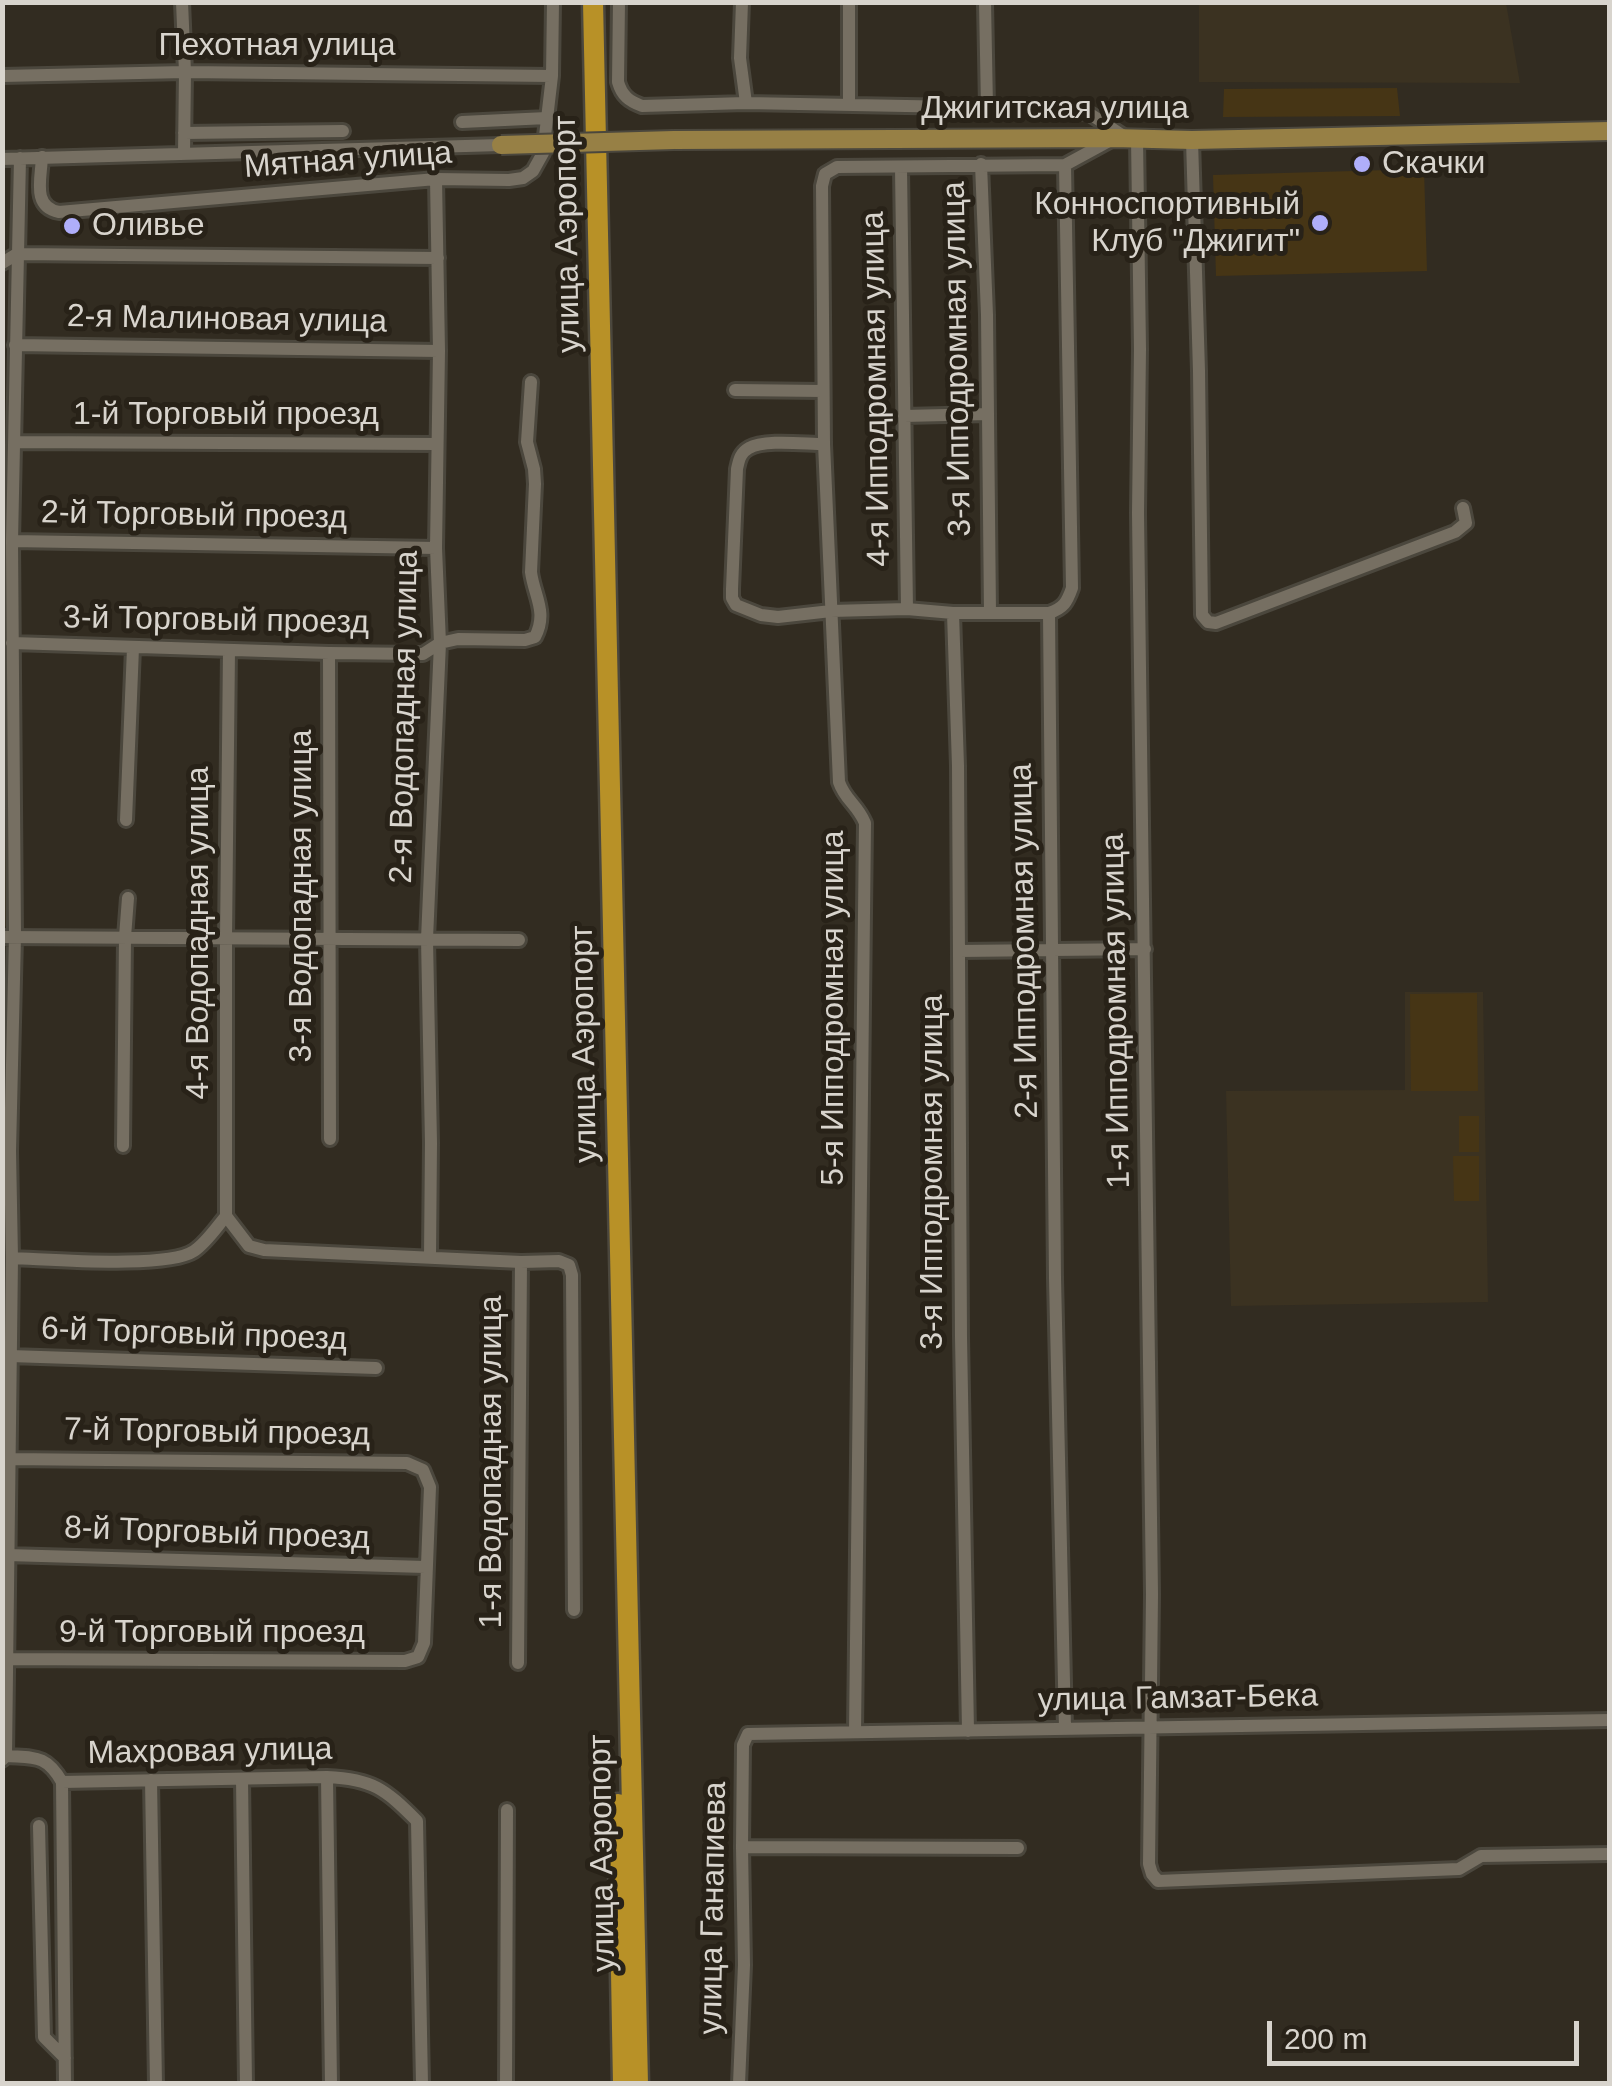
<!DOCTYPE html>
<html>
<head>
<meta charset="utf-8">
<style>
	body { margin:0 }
	#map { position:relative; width:1612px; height:2086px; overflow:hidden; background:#322c21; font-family:Helvetica,sans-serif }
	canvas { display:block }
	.frame { position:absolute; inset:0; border:5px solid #d8d4cd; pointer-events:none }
	.scale { position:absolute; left:1267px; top:2021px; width:312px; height:45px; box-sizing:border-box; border:5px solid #d8d4cd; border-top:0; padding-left:12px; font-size:30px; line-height:35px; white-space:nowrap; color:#d8d4cd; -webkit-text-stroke:8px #282218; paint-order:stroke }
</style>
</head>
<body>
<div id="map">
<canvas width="1612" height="2086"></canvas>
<div class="frame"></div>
<div class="scale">200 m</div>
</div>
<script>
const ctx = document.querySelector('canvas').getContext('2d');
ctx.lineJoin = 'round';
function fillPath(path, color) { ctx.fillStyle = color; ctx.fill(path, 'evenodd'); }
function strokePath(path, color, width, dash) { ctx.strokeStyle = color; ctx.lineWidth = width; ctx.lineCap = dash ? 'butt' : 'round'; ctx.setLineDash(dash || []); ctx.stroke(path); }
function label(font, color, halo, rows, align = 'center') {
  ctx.font = font + ' Helvetica,sans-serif'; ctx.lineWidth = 10; ctx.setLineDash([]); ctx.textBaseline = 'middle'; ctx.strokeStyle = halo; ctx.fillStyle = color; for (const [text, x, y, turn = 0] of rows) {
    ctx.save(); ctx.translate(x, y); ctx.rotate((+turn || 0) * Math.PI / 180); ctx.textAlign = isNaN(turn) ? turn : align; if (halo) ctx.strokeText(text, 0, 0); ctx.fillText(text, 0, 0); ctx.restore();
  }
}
const built = new Path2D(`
	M1199 3H1506L1520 83 1199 82Z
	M2 641 8 926 3 927H2Z
	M1405 992H1483L1488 1302 1231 1306 1226 1091 1405 1090Z`);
const green = new Path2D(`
	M1397 88 1400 116 1223 117 1224 89Z
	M1424 169 1427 271 1216 276 1213 175Z
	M1477 993 1478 1091H1411L1410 994Z
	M1459 1116H1479V1152H1459Z
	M1453 1156H1479V1201H1454Z`);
const street = new Path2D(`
	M182 2 185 72 184 153
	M619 2 618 82C622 96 629 101 642 106L746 103
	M742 2 740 58 746 103 1066 109 1090 114 1125 137
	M849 2V104
	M985 2 987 107
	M2 76 185 72 552 76
	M462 122 547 118
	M184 133 343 131
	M1137 138 1140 349 1138 513 1152 1594 1149 1864 1152 1874 1158 1881 1459 1869 1481 1856 1610 1854
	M1192 140 1199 371 1202 615 1208 622 1216 623 1455 532 1466 523 1463 508
	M42 157C41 179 32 207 59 212L436 179 509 180 523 178 533 171 543 153 552 76 553 2
	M2 159 501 145
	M981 164 987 315 990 613
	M901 168 907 609
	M2 263 17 254 438 258
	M15 345 439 351
	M735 390 823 391
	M904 416 988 414
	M14 442 437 444
	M824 444C805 444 764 439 749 448 740 453 739 460 737 469L732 589V598L736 605 761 615 778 617 831 611 907 609 953 613H1049
	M12 541 436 548
	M953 613 958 766 961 1337 968 1731
	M12 643 329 653 423 654 440 643 458 639 525 640 535 637C548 612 534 596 531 572L535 484 534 469 527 442 531 382
	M329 653 330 1139
	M126 820 133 648
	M2 937 519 940
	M959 951 1145 949
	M123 1146 125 937 128 898
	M226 1216 249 1246 264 1250 521 1262 559 1261 569 1265 572 1275 574 1610
	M226 1216V938L229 650
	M430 1257 431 1143 427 939 440 643 436 548 439 351 436 179
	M12 1258C49 1259 167 1269 194 1251 206 1243 216 1228 226 1216
	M10 1356 376 1368
	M7 1555 425 1567
	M6 1659 405 1661 418 1657 424 1643 430 1487 423 1470 407 1463 8 1459
	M518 1663 521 1262
	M1065 1728 1055 1278 1049 613C1064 608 1067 602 1072 588L1065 165
	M855 1732 865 823C857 804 845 800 839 782L824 444 822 186 825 174 837 167 1065 165 1111 140
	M6 1756 12 1258 10 1151 15 936 12 541 20 158
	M2 1760 6 1756C34 1758 46 1754 62 1782L327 1777C373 1779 385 1789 417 1821L422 2084
	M327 1777 331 2084
	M242 1779 246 2084
	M151 1780 156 2084
	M62 1782 65 2084
	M39 1826 44 2037 65 2058
	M742 1847 1018 1848
	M506 2084 507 1810
	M739 2084 744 1965 742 1847 743 1745 748 1734 1610 1720`);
const secondary = new Path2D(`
	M674 140 1114 138 1192 140 1610 131`);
const primary = new Path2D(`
	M593 2 638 2084
	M618 1804 623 2084`);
const secondaryBridge = new Path2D(`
	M501 145 674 140`);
const markers = [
	[1362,164,10,"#afaefa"],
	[1320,223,10,"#afaefa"],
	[72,226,10,"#afaefa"]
];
const streetNames = [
	["Пехотная улица",277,46],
	["Джигитская улица",1055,109],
	["Мятная улица",348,161,-4],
	["улица Аэропорт",568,234,-91],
	["2-я Малиновая улица",227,320,1],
	["3-я Ипподромная улица",958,359,-91],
	["4-я Ипподромная улица",877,389,-91],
	["1-й Торговый проезд",226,415],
	["2-й Торговый проезд",194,516,1],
	["3-й Торговый проезд",216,621,1],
	["2-я Водопадная улица",405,717,-89],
	["3-я Водопадная улица",302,896,-90],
	["4-я Водопадная улица",199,933,-90],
	["2-я Ипподромная улица",1025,941,-91],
	["5-я Ипподромная улица",834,1008,-90],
	["1-я Ипподромная улица",1117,1011,-91],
	["улица Аэропорт",585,1044,-91],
	["3-я Ипподромная улица",933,1172,-90],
	["6-й Торговый проезд",194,1335,2],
	["7-й Торговый проезд",217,1433,1],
	["1-я Водопадная улица",492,1462,-90],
	["8-й Торговый проезд",217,1534,2],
	["9-й Торговый проезд",212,1633],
	["улица Гамзат-Бека",1178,1699,-1],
	["Махровая улица",210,1752,-1],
	["улица Аэропорт",603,1853,-91],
	["улица Ганапиева",714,1908,-89]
];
const poiNames = [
	["Скачки",1382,164],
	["Конноспортивный",1300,205,"right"],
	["Клуб \"Джигит\"",1300,242,"right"],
	["Оливье",92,226]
];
fillPath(built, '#3b3221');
fillPath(green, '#463515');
strokePath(street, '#4b473d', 18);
strokePath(secondary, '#4b473d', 22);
strokePath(primary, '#4b473d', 25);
strokePath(street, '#766f62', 12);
strokePath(secondary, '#978045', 18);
strokePath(primary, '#b89127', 20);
strokePath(secondaryBridge, '#4b473d', 22, []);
strokePath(secondaryBridge, '#978045', 18);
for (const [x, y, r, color] of markers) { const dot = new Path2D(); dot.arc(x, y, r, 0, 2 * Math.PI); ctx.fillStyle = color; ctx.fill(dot); strokePath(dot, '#282218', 4); }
label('32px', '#d8d4cd', '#282218', streetNames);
label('32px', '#d8d4cd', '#282218', poiNames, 'left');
</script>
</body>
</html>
